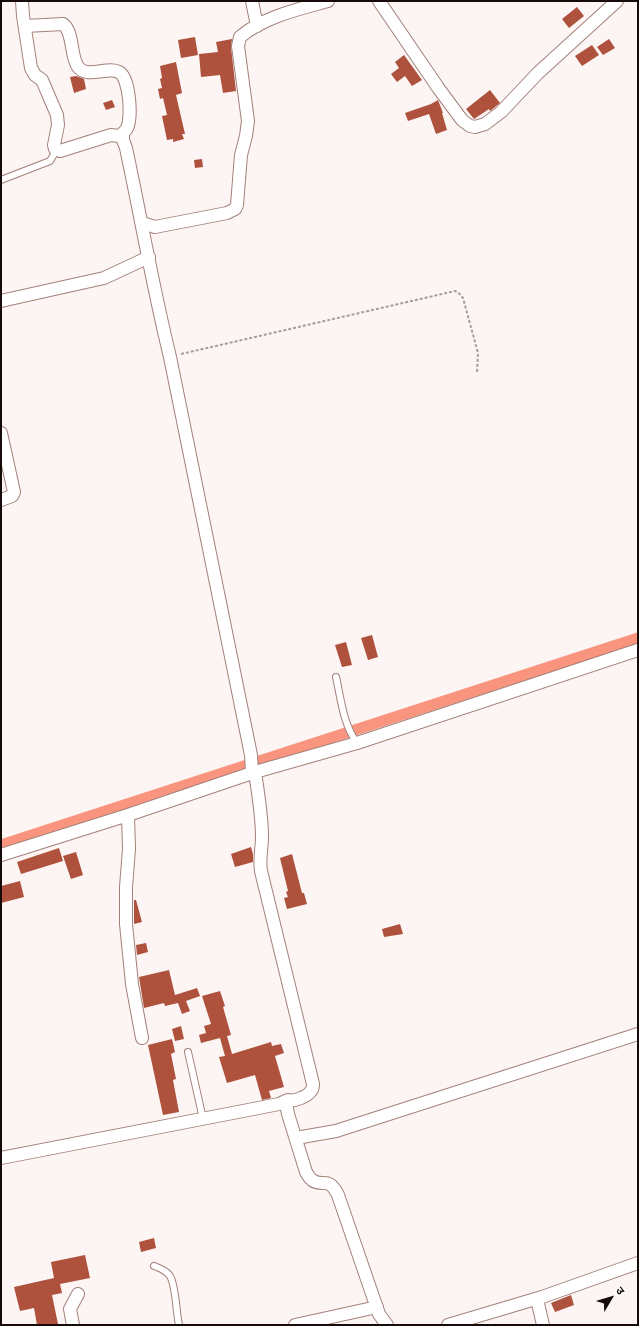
<!DOCTYPE html>
<html>
<head>
<meta charset="utf-8">
<style>
	body { margin:0 }
	#map { position:relative; width:639px; height:1326px; overflow:hidden; background:#fdf5f3; font-family:Lora,"Noto Sans Devanagari",serif }
	canvas { display:block }
	.frame { position:absolute; inset:0; border:2px solid #170b09; pointer-events:none }
	.north { position:absolute; left:591px; top:1278px; width:40px; height:40px; -webkit-text-stroke:3px #fff; paint-order:stroke; rotate:52deg; font-size:11px; font-weight:700; line-height:16px; text-align:center; color:#170b09 }
	.north::after { content:''; display:block; margin:auto; width:14px; height:18px; background:#170b09; clip-path:polygon(50% 0,100% 100%,50% 72%,0 100%) }
</style>
</head>
<body>
<div id="map">
<canvas width="639" height="1326"></canvas>
<div class="frame"></div>
<div class="north">उ</div>
</div>
<script>
const ctx = document.querySelector('canvas').getContext('2d');
ctx.lineJoin = 'round';
function strokePath(path, color, width, dash) { ctx.strokeStyle = color; ctx.lineWidth = width; ctx.lineCap = dash ? 'butt' : 'round'; ctx.setLineDash(dash || []); ctx.stroke(path); }
function fillPath(path, color) { ctx.fillStyle = color; ctx.fill(path, 'evenodd'); }
const canal = new Path2D(`
	M1 845 638 638`);
const building = new Path2D(`
	M577 7 584 16 569 28 562 19Z
	M195 37 198 55 181 58 178 40Z
	M232 39 231 47 236 91 223 93 220 75 201 77 199 54 218 52 216 42Z
	M609 39 615 48 603 55 597 47Z
	M592 45 599 55 582 66 575 56Z
	M404 55 422 80 412 86 405 76 397 82 391 74 399 68 395 62Z
	M176 62 182 93 176 95 185 134H182L184 139 173 142V139L167 140 162 116 167 115 163 98 160 99 158 89 162 88 160 79 162 78 160 66Z
	M76 76 84 79 86 89 74 93 70 77Z
	M490 90 500 103 490 111 489 109 474 119 466 109Z
	M112 100 115 107 106 110 103 103Z
	M438 100 443 113H442L447 130 436 134 429 114 408 121 405 113 431 104Z
	M202 159 203 167 195 168 194 160Z
	M372 635 378 657 368 660 361 638Z
	M346 642 352 665 342 667 335 645Z
	M251 847 253 854V862L235 867 231 854Z
	M59 848 63 861 21 874 17 862Z
	M76 852 83 875 71 879 63 856Z
	M292 854 302 893H304L307 904 287 909 284 898 288 897 286 892 288 891 280 858Z
	M20 881 24 897 1 903V886Z
	M134 900H136L142 922 134 924Z
	M400 924 403 934 384 937 382 929Z
	M146 943 148 952 137 955 136 945Z
	M169 970 175 995 197 988 200 996 186 1001 190 1011 182 1014 178 1003 165 1006 164 1003 144 1008 139 977Z
	M220 991 225 1006 223 1007 231 1035 227 1036 232 1054 271 1042 272 1046 281 1044 284 1053 275 1056 284 1087 269 1091 271 1098 262 1100 255 1075 227 1083 219 1057 225 1056 220 1038 201 1043 199 1035 206 1033 204 1026 211 1024 202 996Z
	M181 1026 184 1039 175 1041 172 1029Z
	M172 1039 175 1052 171 1054 176 1079 173 1080 179 1112 163 1115 148 1045Z
	M154 1238 156 1248 141 1252 139 1242Z
	M85 1255 90 1278 60 1284 62 1293 52 1295 58 1324 37 1325 34 1308 20 1311 14 1287 54 1278 51 1262Z
	M571 1295 574 1305 555 1312 551 1303Z`);
const path = new Path2D(`
	M181 354 455 291 458 292 463 298 478 353 477 373`);
const lane = new Path2D(`
	M1 180 50 161 56 151
	M336 677C341 699 343 724 357 743
	M188 1052 203 1119
	M154 1266C159 1268 166 1270 170 1276 176 1286 176 1312 179 1325`);
const street = new Path2D(`
	M22 1 23 16 31 68 35 75 42 80 57 115 58 125 54 145 55 149 60 151 111 135 119 136 123 133V140L126 148C141 218 153 288 170 357L251 755 252 772H255C258 793 262 815 262 837 262 848 259 859 261 871L313 1084C313 1087 313 1089 311 1091 308 1096 294 1102 288 1100L287 1108 288 1114 306 1172C308 1175 309 1178 312 1180 323 1188 328 1175 338 1195L379 1314 387 1325
	M252 1 257 26
	M379 1 439 89 462 120 470 126 475 127 485 124 501 112 538 73 617 1
	M25 26 63 24C74 32 70 56 78 67 87 79 108 66 119 72 130 78 132 118 127 128 127 129 124 132 123 133
	M142 223 155 227 227 213 235 209 237 205 241 155 246 136 248 121 238 46 240 37C263 17 299 9 328 1
	M1 301 104 278 149 257
	M1 433 14 492 12 496 1 500
	M128 815 129 849 126 887V924L132 984 142 1038
	M1 855 128 815 255 772 357 743 638 650
	M296 1138 336 1131 638 1034
	M1 1158 279 1104 288 1100
	M537 1299 543 1325
	M73 1325 70 1309 78 1294
	M295 1325 377 1307
	M448 1325 542 1297 638 1263`);
strokePath(canal, '#f9947e', 11);
fillPath(building, '#ae513d');
strokePath(lane, '#a3817a', 8);
strokePath(street, '#a3817a', 14);
strokePath(path, '#a69d9b', 2, [3, 2]);
strokePath(lane, '#fff', 6);
strokePath(street, '#fff', 12);
</script>
</body>
</html>
